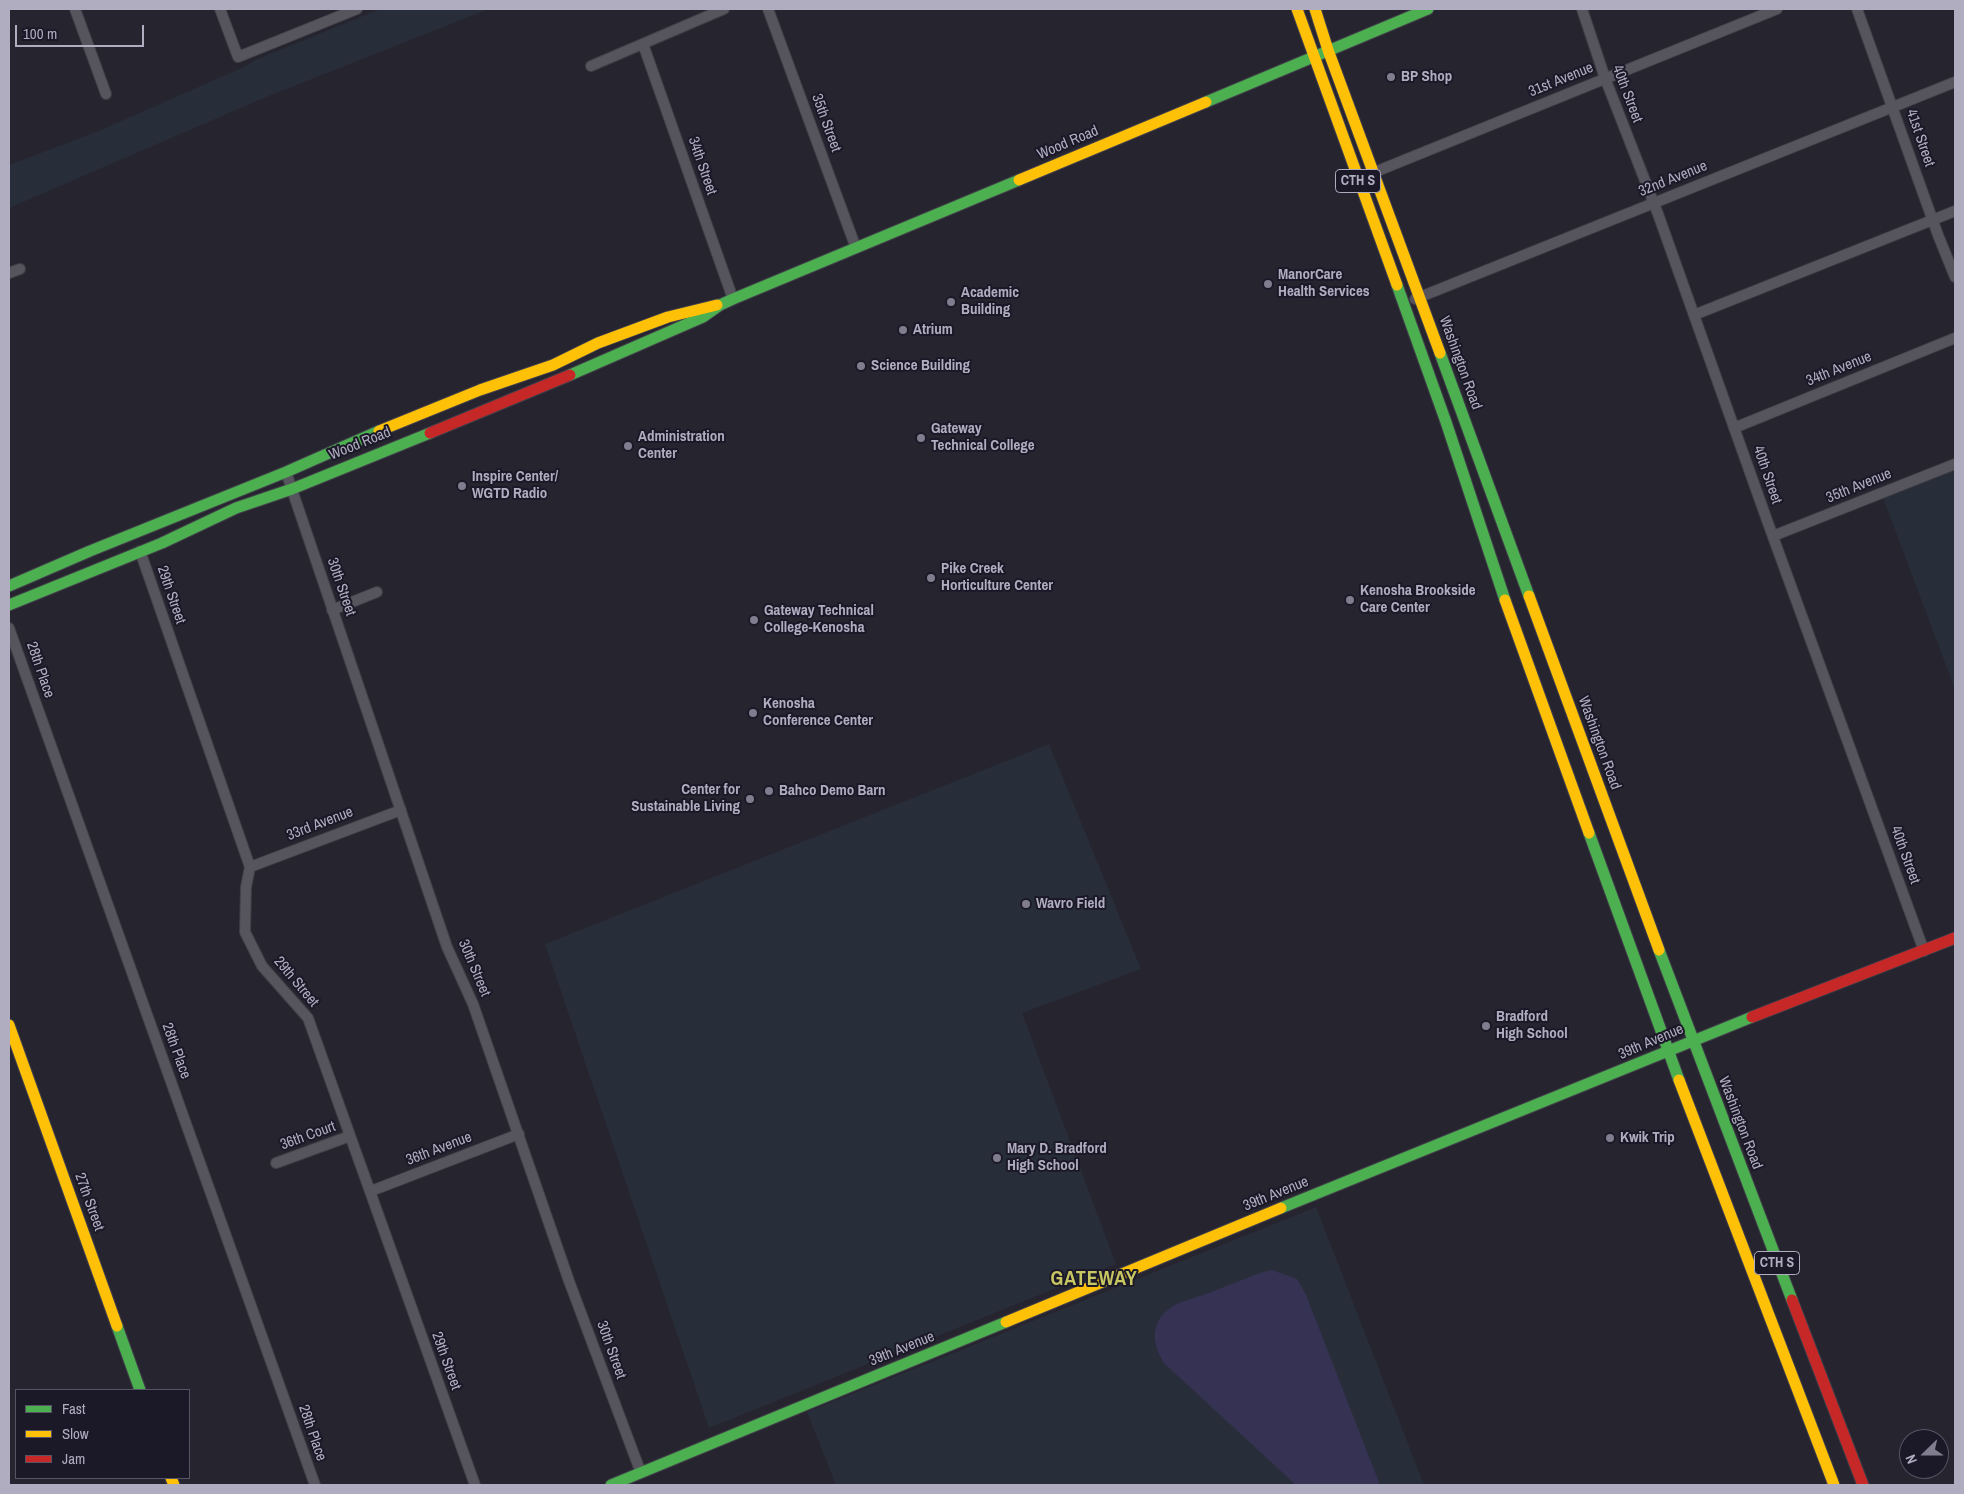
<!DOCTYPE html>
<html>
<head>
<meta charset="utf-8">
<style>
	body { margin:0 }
	#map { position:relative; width:1964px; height:1494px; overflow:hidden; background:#26242f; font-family:"Archivo Narrow",sans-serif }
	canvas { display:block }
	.frame { position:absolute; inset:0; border:10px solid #b1adc1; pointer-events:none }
	.legend { position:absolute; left:15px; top:1389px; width:175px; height:90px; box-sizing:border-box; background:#1b1928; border:1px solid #575465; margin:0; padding:6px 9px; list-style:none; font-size:15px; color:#b1adc1 }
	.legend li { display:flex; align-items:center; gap:10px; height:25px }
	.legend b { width:25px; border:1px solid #575465 }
	.north { position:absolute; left:1899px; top:1429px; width:50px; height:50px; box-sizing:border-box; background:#1b1928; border:1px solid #575465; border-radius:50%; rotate:248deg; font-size:14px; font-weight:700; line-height:20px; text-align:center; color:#b1adc1 }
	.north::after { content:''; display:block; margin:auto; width:18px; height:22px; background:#807d8e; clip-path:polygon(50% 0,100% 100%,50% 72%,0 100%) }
	.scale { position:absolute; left:15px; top:25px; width:129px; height:22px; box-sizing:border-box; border:2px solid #b1adc1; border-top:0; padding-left:6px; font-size:15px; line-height:18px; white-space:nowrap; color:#b1adc1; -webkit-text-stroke:4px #1b1928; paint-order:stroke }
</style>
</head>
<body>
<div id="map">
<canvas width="1964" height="1494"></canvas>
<div class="frame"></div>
<ul class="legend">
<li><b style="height:6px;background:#4caf50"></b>Fast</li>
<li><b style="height:6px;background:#ffc107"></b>Slow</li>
<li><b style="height:6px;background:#c62828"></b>Jam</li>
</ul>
<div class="north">N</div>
<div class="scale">100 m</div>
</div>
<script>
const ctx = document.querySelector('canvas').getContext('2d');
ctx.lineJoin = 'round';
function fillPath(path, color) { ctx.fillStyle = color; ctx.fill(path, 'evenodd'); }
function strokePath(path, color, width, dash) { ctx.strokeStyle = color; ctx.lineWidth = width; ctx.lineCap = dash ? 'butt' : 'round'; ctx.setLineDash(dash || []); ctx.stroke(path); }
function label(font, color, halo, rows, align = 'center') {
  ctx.font = font + ' "Archivo Narrow",sans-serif'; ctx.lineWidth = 4; ctx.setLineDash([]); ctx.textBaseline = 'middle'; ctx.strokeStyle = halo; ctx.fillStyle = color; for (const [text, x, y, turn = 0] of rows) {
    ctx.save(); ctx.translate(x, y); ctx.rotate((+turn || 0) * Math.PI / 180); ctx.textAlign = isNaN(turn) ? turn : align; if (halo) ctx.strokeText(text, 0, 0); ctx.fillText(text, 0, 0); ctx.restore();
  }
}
const green = new Path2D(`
	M380 9H489L266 97 9 208V165L101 130 246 66 253 61Z
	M1955 469V689L1883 498Z
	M1049 744 1141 969 1022 1013 1116 1264 709 1428 545 944Z
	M1316 1207 1424 1485H836L807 1412Z`);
const water = new Path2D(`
	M1272 1270 1297 1279 1306 1295 1380 1485H1296L1164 1363C1151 1342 1150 1321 1173 1306 1182 1301 1195 1298 1206 1294 1224 1287 1242 1280 1260 1273Z`);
const street = new Path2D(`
	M75 9 106 94
	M220 9 238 57 357 9
	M768 9 856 248
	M1582 9 1605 78 1658 214 1768 523 1924 951
	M1857 9 1938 235 1955 277
	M643 44 733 299
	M591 66 724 9
	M1370 174 1777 9
	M9 273 20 269
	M1415 299 1955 82
	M1694 315 1955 211
	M1734 428 1955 338
	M286 472 447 947 473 1004 569 1281 641 1473
	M1773 536 1955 464
	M140 551 250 867 246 887 245 932 262 966 308 1018 475 1485
	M332 610 377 592
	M9 628 315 1485
	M250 867 401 810
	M276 1163 350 1136
	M371 1191 519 1134`);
const fast = new Path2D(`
	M1206 102 1428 9
	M1397 285 1446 422 1505 600
	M1440 353 1529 596
	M570 375 703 317 720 305 733 299 1019 180
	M9 586 90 551 286 472 379 431
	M9 605 162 543 236 508 292 489 430 433
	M1589 833 1679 1080
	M1659 950 1792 1300
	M1281 1208 1752 1017
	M117 1326 140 1390
	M611 1485 1006 1322`);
const slow = new Path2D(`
	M1297 9 1397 285
	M1315 9 1328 50 1440 353
	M1019 180 1206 102
	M379 431 480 390 553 365 598 343 668 317 717 305
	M1529 596 1659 950
	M1505 600 1589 833
	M9 1025 117 1326
	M1679 1080 1834 1485
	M1006 1322 1281 1208
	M171 1478 174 1485`);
const jam = new Path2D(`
	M430 433 570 375
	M1752 1017 1955 938
	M1792 1300 1863 1485`);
const markers = [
	[1391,77,5,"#807d8e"],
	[1268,284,5,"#807d8e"],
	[951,302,5,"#807d8e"],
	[903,330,5,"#807d8e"],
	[861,366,5,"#807d8e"],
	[921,438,5,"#807d8e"],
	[628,446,5,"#807d8e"],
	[462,486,5,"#807d8e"],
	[931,578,5,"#807d8e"],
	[1350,600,5,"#807d8e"],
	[754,620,5,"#807d8e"],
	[753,713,5,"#807d8e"],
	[769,791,5,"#807d8e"],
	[750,799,5,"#807d8e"],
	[1026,904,5,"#807d8e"],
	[1486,1026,5,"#807d8e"],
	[1610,1138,5,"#807d8e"],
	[997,1158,5,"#807d8e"]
];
const shields = [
	[1358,181,45],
	[1777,1263,45]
];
const shieldNames = [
	["CTH S",1358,181],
	["CTH S",1777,1263]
];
const poiNames = [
	["BP Shop",1401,77],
	["ManorCare",1278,275],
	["Health Services",1278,292],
	["Academic",961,293],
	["Building",961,310],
	["Atrium",913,330],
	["Science Building",871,366],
	["Gateway",931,429],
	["Technical College",931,446],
	["Administration",638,437],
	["Center",638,454],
	["Inspire Center/",472,477],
	["WGTD Radio",472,494],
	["Pike Creek",941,569],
	["Horticulture Center",941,586],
	["Kenosha Brookside",1360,591],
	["Care Center",1360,608],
	["Gateway Technical",764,611],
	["College-Kenosha",764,628],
	["Kenosha",763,704],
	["Conference Center",763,721],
	["Center for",740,790,"right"],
	["Sustainable Living",740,807,"right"],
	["Bahco Demo Barn",779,791],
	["Wavro Field",1036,904],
	["Bradford",1496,1017],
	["High School",1496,1034],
	["Kwik Trip",1620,1138],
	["Mary D. Bradford",1007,1149],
	["High School",1007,1166]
];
const streetNames = [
	["31st Avenue",1561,80,-22],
	["40th Street",1627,94,69],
	["35th Street",826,123,70],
	["41st Street",1920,138,71],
	["Wood Road",1068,143,-23],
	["34th Street",702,166,71],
	["32nd Avenue",1673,179,-22],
	["Washington Road",1460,363,70],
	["34th Avenue",1839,369,-22],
	["Wood Road",360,444,-22],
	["40th Street",1767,475,71],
	["35th Avenue",1859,486,-22],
	["30th Street",341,587,71],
	["29th Street",171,595,71],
	["28th Place",40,670,71],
	["Washington Road",1599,743,70],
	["33rd Avenue",320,824,-21],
	["40th Street",1905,855,70],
	["30th Street",474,968,67],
	["29th Street",296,982,50],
	["39th Avenue",1651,1042,-23],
	["28th Place",176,1051,70],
	["Washington Road",1740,1123,69],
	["36th Court",308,1136,-20],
	["36th Avenue",439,1149,-21],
	["39th Avenue",1276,1194,-22],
	["27th Street",89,1202,70],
	["39th Avenue",902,1349,-22],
	["30th Street",611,1350,70],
	["29th Street",446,1361,70],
	["28th Place",312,1433,71]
];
const districtNames = [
	["GATEWAY",1094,1280]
];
fillPath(green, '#282e39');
fillPath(water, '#363253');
strokePath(street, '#403f46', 12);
strokePath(fast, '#403f49', 13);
strokePath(slow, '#403f49', 13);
strokePath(jam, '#403f49', 13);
strokePath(street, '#56545d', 10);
strokePath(fast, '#4caf50', 11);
strokePath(slow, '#ffc107', 11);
strokePath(jam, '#c62828', 11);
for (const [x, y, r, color] of markers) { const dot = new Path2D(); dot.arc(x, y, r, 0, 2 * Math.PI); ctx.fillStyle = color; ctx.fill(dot); strokePath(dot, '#1b1928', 2); }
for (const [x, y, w] of shields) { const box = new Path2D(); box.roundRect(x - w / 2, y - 11.5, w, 23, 4); ctx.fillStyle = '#1b1928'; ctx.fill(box); strokePath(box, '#b1adc1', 1); }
label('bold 14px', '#b1adc1', null, shieldNames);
label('bold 15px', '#b1adc1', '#1b1928', poiNames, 'left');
label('15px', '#b1adc1', '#1b1928', streetNames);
ctx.letterSpacing = '1px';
label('bold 20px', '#c8c761', '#1b1928', districtNames);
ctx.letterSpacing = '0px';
</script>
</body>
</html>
